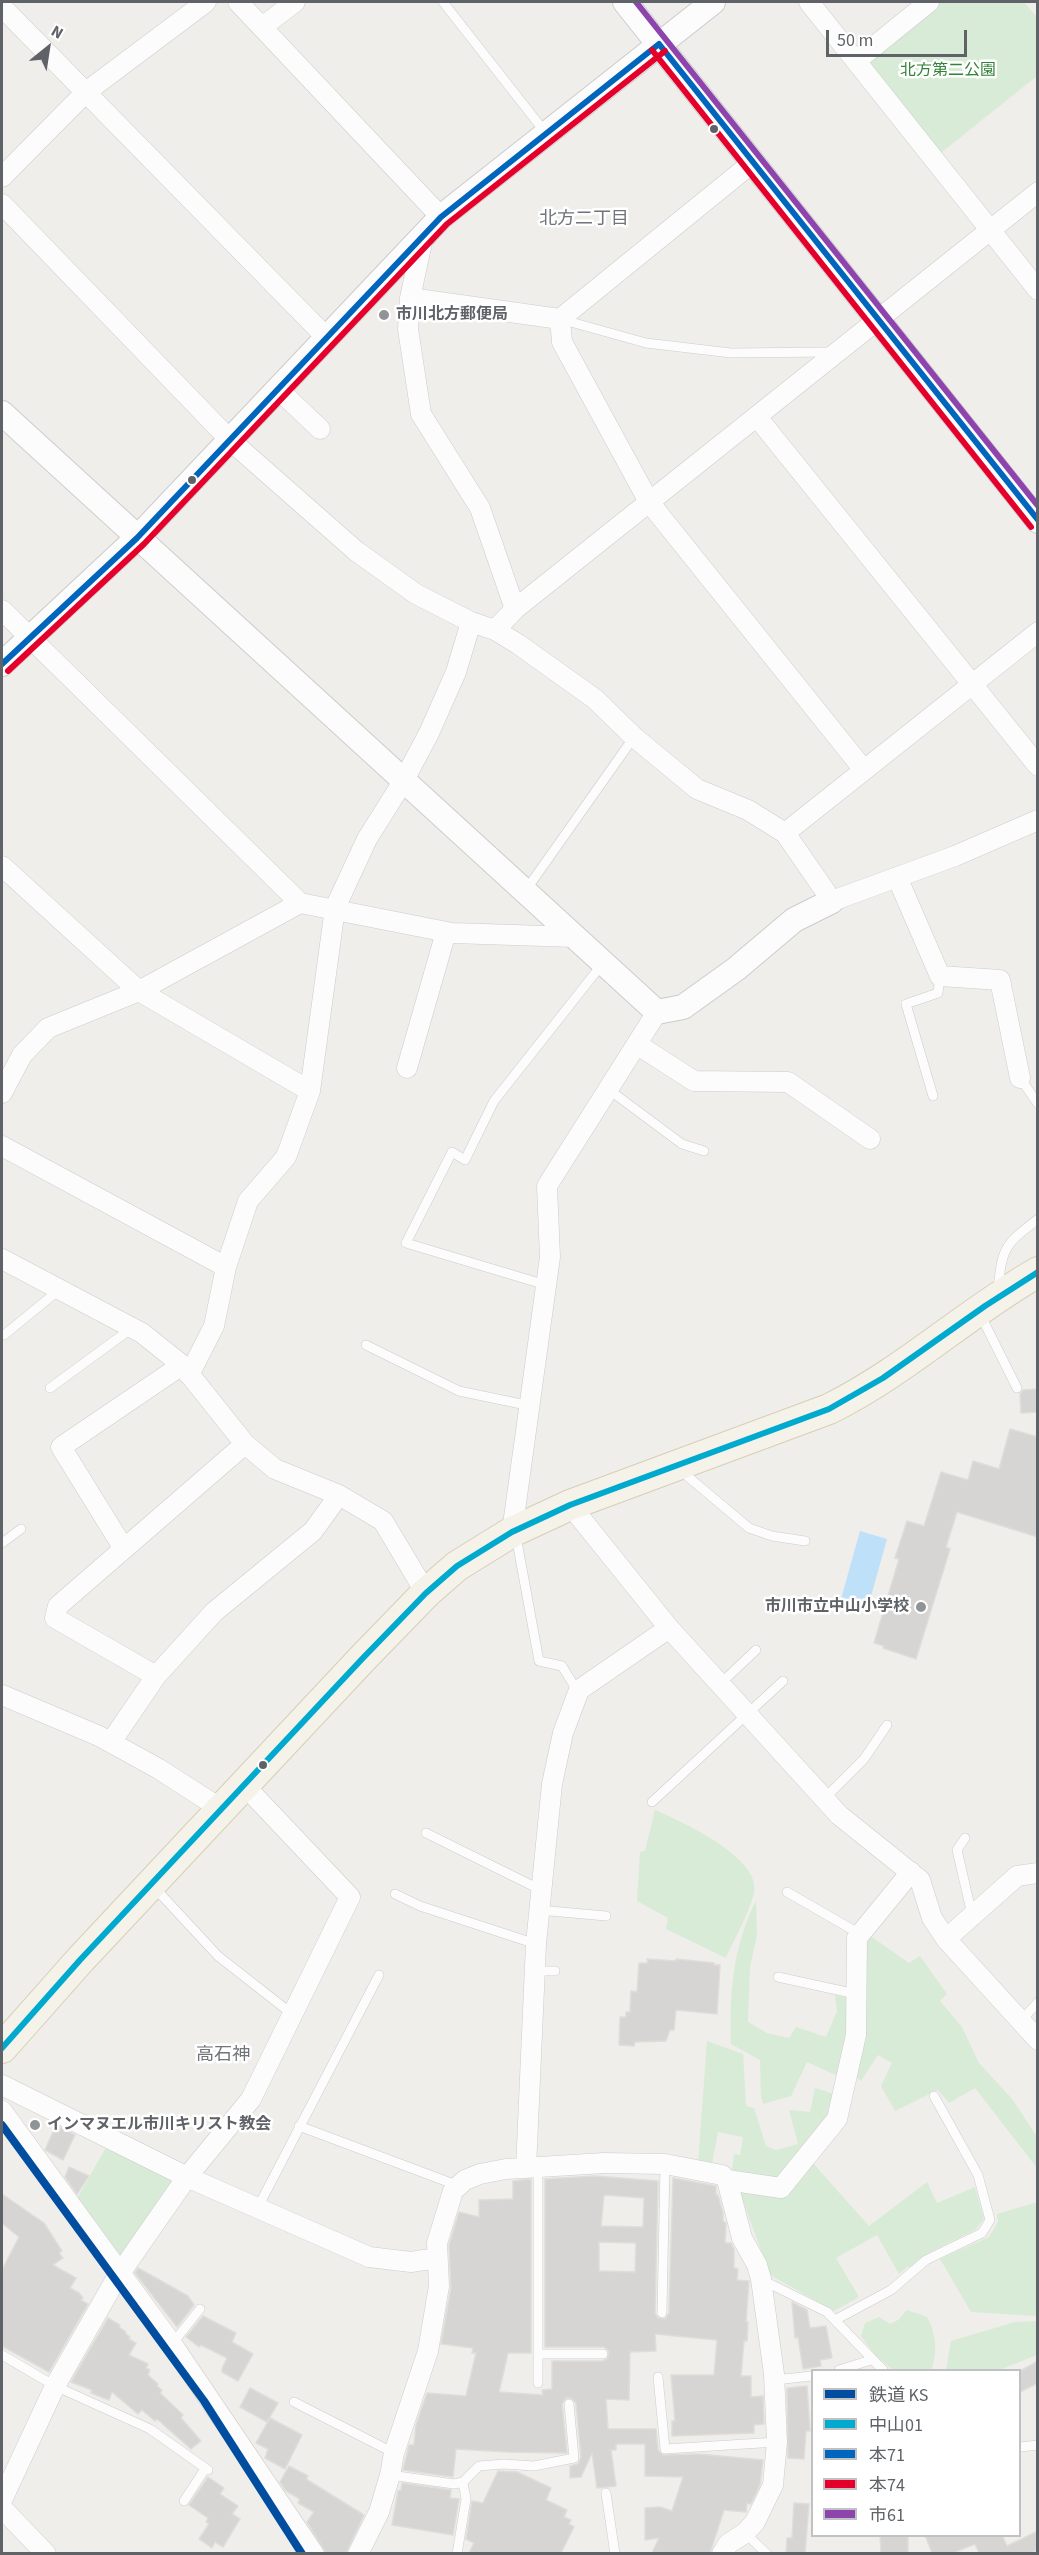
<!DOCTYPE html>
<html>
<head>
<meta charset="utf-8">
<style>
	body { margin:0 }
	#map { position:relative; width:1039px; height:2555px; overflow:hidden; background:#efeeea; font-family:"Source Sans 3","Noto Sans JP",sans-serif }
	canvas { display:block }
	.frame { position:absolute; inset:0; border:3px solid #5f6368; pointer-events:none }
	.legend { position:absolute; left:811px; top:2369px; width:210px; height:168px; box-sizing:border-box; background:#fff; border:2px solid #bfc1c3; margin:0; padding:8px 10px; list-style:none; font-size:18px; color:#5f6368 }
	.legend li { display:flex; align-items:center; gap:12px; height:30px }
	.legend b { width:30px; border:2px solid #bfc1c3 }
	.north { position:absolute; left:18px; top:18px; width:60px; height:60px; -webkit-text-stroke:4px #fff; paint-order:stroke; rotate:30deg; font-size:16px; font-weight:700; line-height:24px; text-align:center; color:#5f6368 }
	.north::after { content:''; display:block; margin:auto; width:21px; height:27px; background:#5f6368; clip-path:polygon(50% 0,100% 100%,50% 72%,0 100%) }
	.scale { position:absolute; left:826px; top:30px; width:141px; height:27px; box-sizing:border-box; border:3px solid #5f6368; border-top:0; padding-left:8px; font-size:18px; line-height:21px; white-space:nowrap; color:#5f6368; -webkit-text-stroke:4px #fff; paint-order:stroke }
</style>
</head>
<body>
<div id="map">
<canvas width="1039" height="2555"></canvas>
<div class="frame"></div>
<ul class="legend">
<li><b style="height:8px;background:#014ea0"></b>鉄道 KS</li>
<li><b style="height:8px;background:#00a9ce"></b>中山01</li>
<li><b style="height:8px;background:#0065bd"></b>本71</li>
<li><b style="height:8px;background:#e4002b"></b>本74</li>
<li><b style="height:8px;background:#8e44ad"></b>市61</li>
</ul>
<div class="north">N</div>
<div class="scale">50 m</div>
</div>
<script>
const ctx = document.querySelector('canvas').getContext('2d');
ctx.lineJoin = 'round';
function fillPath(path, color) { ctx.fillStyle = color; ctx.fill(path, 'evenodd'); }
function strokePath(path, color, width, dash) { ctx.strokeStyle = color; ctx.lineWidth = width; ctx.lineCap = dash ? 'butt' : 'round'; ctx.setLineDash(dash || []); ctx.stroke(path); }
function label(font, color, halo, rows, align = 'center') {
  ctx.font = font + ' "Source Sans 3","Noto Sans JP",sans-serif'; ctx.lineWidth = 5; ctx.setLineDash([]); ctx.textBaseline = 'middle'; ctx.strokeStyle = halo; ctx.fillStyle = color; for (const [text, x, y, turn = 0] of rows) {
    ctx.save(); ctx.translate(x, y); ctx.rotate((+turn || 0) * Math.PI / 180); ctx.textAlign = isNaN(turn) ? turn : align; if (halo) ctx.strokeText(text, 0, 0); ctx.fillText(text, 0, 0); ctx.restore();
  }
}
const green = new Path2D(`
	M937 2H1024L1037 17V76L937 156 863 62Z
	M655 1810C681 1821 762 1858 754 1893 749 1914 734 1939 726 1958L666 1929 668 1918 637 1901 640 1852 645 1851Z
	M756 1901 757 1936 750 1966 748 2022 767 2033 789 2038 796 2027 826 2037 837 2011 835 1995 848 1998V2031L840 2077 807 2062 791 2096 763 2104 761 2096 760 2060 731 2044C729 1995 733 1945 756 1901Z
	M869 1935 909 1963 920 1956 947 1994 940 2001 962 2027 979 2063 1013 2100 1037 2137V2168L975 2088 949 2103 938 2090 895 2111 881 2086 892 2063 878 2055 861 2081 855 2077 864 1943Z
	M707 2041 743 2054 746 2106 754 2108 766 2146 776 2150 798 2144 789 2110 810 2112 815 2088 834 2094 831 2117 778 2180 732 2170 734 2154 740 2155 743 2137 718 2132 712 2164 698 2163Z
	M108 2144 170 2175 175 2183 118 2261 74 2204Z
	M811 2161 869 2226 927 2182 937 2203 975 2187 984 2219 975 2230 928 2253 912 2267H907L899 2274 877 2235 836 2258 859 2297 834 2311 770 2275 738 2187 785 2195Z
	M1037 2202V2316L971 2312 940 2259 989 2237 998 2222 997 2214Z
	M907 2310 927 2317C936 2332 938 2355 931 2370H893L875 2355 861 2336 865 2323 879 2317 890 2324 898 2320Z
	M1037 2321V2355L999 2370H946L951 2341 1015 2322Z`);
const water = new Path2D(`
	M860 1531 887 1539 868 1607 841 1599Z`);
const building = new Path2D(`
	M1038 1389V1412L1021 1413 1020 1394 1023 1390Z
	M1010 1429 1038 1437V1537L957 1512 946 1547 950 1549 916 1659 883 1648 884 1646 874 1643 899 1559 895 1558 907 1521 924 1526 941 1472 968 1480 973 1461 999 1469Z
	M647 1959 676 1961V1959L714 1963V1965H720L717 2014 676 2010 674 2030H670L666 2041 635 2042 634 2046 619 2045 620 2017H626V2012H630L631 1991 637 1992 639 1963H648Z
	M56 2125 75 2135 63 2160 45 2150Z
	M69 2167 89 2176 77 2194 65 2177Z
	M595 2176 658 2181 655 2313 658 2318 665 2319 669 2313 673 2178 716 2186V2195H718L723 2213V2221L726 2223 725 2243H731L734 2249V2268L738 2269 737 2280 749 2281 746 2322H748L747 2341H744L741 2376H751V2397L763 2396 764 2424 754 2425V2433L672 2436V2421H675L671 2375H714L717 2340 655 2334 656 2351 630 2352 629 2400 606 2399 608 2429H656L658 2450 663 2455 699 2454 763 2460 760 2485 751 2504 747 2503 746 2512 724 2510 710 2553H652L659 2538 645 2540V2508L660 2507 672 2511 683 2477 645 2476V2444H616V2450H611L616 2486 597 2488 592 2453 581 2477 570 2478V2466L578 2464 581 2457 576 2403 571 2398H566L562 2404 567 2453 507 2452 456 2449 453 2477 403 2470 409 2445H414L416 2425 427 2393 466 2396 476 2353H472L473 2348 441 2344 451 2288 449 2245 459 2212 479 2217V2200L513 2199V2181L531 2179V2353H508L499 2392 543 2395 542 2390 552 2389V2361H603L608 2358 609 2351 604 2347H545V2179ZM604 2195 644 2198 643 2227 601 2226ZM599 2242 636 2243 635 2272 599 2271Z
	M2 2194 44 2223 62 2251 59 2253 63 2258 53 2265 76 2278 70 2288 79 2293 83 2298 81 2300 88 2304 49 2372 2 2346V2270L19 2237 2 2223Z
	M138 2268 188 2296 194 2305 177 2327 135 2273Z
	M792 2302 807 2310 810 2328 826 2326 832 2358 820 2360 821 2366 803 2369 798 2337 795 2338Z
	M203 2316 236 2333 232 2342 253 2354 238 2381 222 2372V2369L227 2358 201 2345 199 2347 186 2337Z
	M108 2318 120 2325 119 2327 126 2332 125 2333 130 2337 129 2339 136 2343 129 2355 148 2364 146 2368 150 2370 148 2375 158 2384 157 2386 162 2390 160 2393 183 2415 181 2418 201 2441 191 2449 157 2419 155 2421 142 2410 138 2414 112 2392 109 2400 91 2393 92 2390 71 2382Z
	M1038 2361V2383L1020 2392V2371Z
	M807 2386 810 2431H806L804 2459 788 2458 787 2388Z
	M250 2388 278 2403 267 2422 240 2407Z
	M270 2418 302 2435 285 2469 265 2458 268 2449 256 2443Z
	M289 2466 308 2476 306 2479 364 2515 346 2553H326L307 2522 314 2512 298 2503 300 2499 286 2491 280 2482Z
	M498 2471 517 2472 551 2488 546 2500 567 2510 564 2517 571 2520 569 2524 574 2527 561 2553H469L474 2543 466 2539 472 2501 483 2503Z
	M208 2477 224 2488 220 2494 238 2506 232 2514 240 2519 223 2547 215 2542 212 2548 199 2539 209 2524 206 2522 208 2518 189 2505Z
	M402 2483 451 2490 450 2498 459 2499 453 2535 392 2525 398 2491 401 2490Z
	M794 2503 809 2504 805 2553H786L787 2538H792Z
	M1038 2531V2550L1030 2553H979L975 2544 953 2553H932L925 2535H1002L1007 2546Z
	M880 2535H908V2553H881Z`);
const service = new Path2D(`
	M443 2 545 132
	M560 319 646 343 731 353 833 352
	M526 890 634 737
	M1020 1078 1038 1104
	M608 1089 682 1144 704 1151
	M933 1096 906 1004 938 993 940 976
	M546 1285 406 1243 452 1152 465 1160 494 1101 603 963
	M998 1290C1002 1248 1004 1245 1038 1219
	M980 1314 1017 1388
	M4 1335 59 1290
	M366 1345 459 1391 531 1406
	M50 1388 132 1328
	M680 1470 749 1528 772 1536 805 1541
	M516 1536 539 1661 562 1666 578 1692
	M2 1543 21 1529
	M720 1684 756 1650
	M824 1799 864 1759 887 1725
	M652 1802 783 1681
	M426 1833 541 1890
	M965 1838 957 1850 972 1915
	M154 1887 218 1956 292 2014
	M787 1892 860 1934
	M395 1894 420 1906 536 1944
	M539 1910 606 1916
	M534 1971H555
	M778 1977 856 1994
	M1022 2020 1038 2002
	M299 2126 459 2186
	M258 2207 379 1975
	M762 2280 827 2312 883 2370
	M662 2313 665 2164
	M835 2320 891 2290 926 2260 982 2233 990 2220 978 2175 934 2096
	M172 2344 200 2309
	M538 2354H603
	M2 2355 55 2386 150 2429 208 2470
	M839 2370 871 2360
	M658 2377 665 2449 777 2442
	M774 2380 812 2376
	M538 2383V2167
	M294 2402 394 2453
	M1020 2447 1038 2445
	M390 2475 454 2484 463 2482 479 2466 504 2464 534 2466 574 2458 569 2404
	M606 2493 615 2554
	M184 2501 205 2469
	M745 2533 767 2554
	M457 2554 466 2499 463 2482`);
const minor = new Path2D(`
	M238 2 441 217
	M809 2 1038 290
	M2 7 328 339
	M262 27 295 2
	M856 61 929 2
	M2 177 86 92 206 2
	M2 204 231 441 356 551 416 594 471 622 495 630 518 644 595 699 634 737 697 789 748 810 785 833 832 901 955 856 1038 820
	M423 238 410 298 408 329 421 414 480 508 515 609
	M410 298 560 319 752 163
	M560 319 562 342 649 502 864 770
	M279 390 320 429
	M757 417 1038 766
	M2 610 300 903
	M495 630 515 609 1038 192
	M785 833 1038 632
	M2 866 139 991 310 1091
	M897 877 940 976 1000 980 1020 1078
	M638 1045 694 1081 788 1082 870 1139
	M407 1068 446 932
	M2 1093 22 1055 48 1028 139 991 300 903 452 933 575 937
	M2 1146 226 1267
	M2 1259 142 1333 182 1365 245 1444 275 1469 339 1495 383 1521 426 1593
	M189 1375 214 1326 226 1267 248 1201 286 1157 310 1091 335 908 367 839 404 780 429 733 456 672 471 622
	M570 1505 669 1628 839 1815 920 1880 932 1918 946 1939 1038 2040
	M512 1532 550 1257 547 1186 657 1012
	M124 1549 61 1447 182 1365
	M156 1676 55 1618 58 1606 245 1444
	M2 1695 99 1736 159 1769 221 1809
	M111 1742 156 1676 214 1612 313 1531 339 1495
	M946 1939 1017 1876 1038 1873
	M2 2085 187 2177 369 2257 411 2262 437 2258
	M2 2111 172 2344 314 2554
	M526 2168 536 1944 552 1784 563 1733 579 1690 669 1628
	M727 2180 781 2188 837 2119 856 2035 857 1938 911 1872
	M2 2500 55 2386 116 2279 187 2177 251 2099 350 1897 244 1785
	M2 2508 46 2554
	M358 2554 379 2512 390 2475 394 2453 428 2351 439 2286 437 2243 453 2191 465 2180 480 2174 506 2169 604 2163 665 2164 722 2175 727 2180 742 2238 757 2265 761 2279 774 2374 777 2442 773 2485 755 2522 745 2533 728 2544 722 2554`);
const tertiary = new Path2D(`
	M625 2 1038 521
	M2 413 657 1012 683 1007 736 969 794 920 832 901
	M2 664 137 538 441 217 713 2`);
const primary = new Path2D(`
	M2 2048 80 1960 362 1659 426 1593 457 1566 512 1532 570 1505 829 1409C904 1372 965 1314 1038 1272`);
const bus1 = new Path2D(`
	M2 2048 80 1960 362 1659 426 1593 457 1566 512 1532 570 1505 829 1409 883 1378 985 1306 1038 1272`);
const bus2 = new Path2D(`
	M659 44 1038 520
	M2 664 137 538 441 217 659 44`);
const bus3 = new Path2D(`
	M652 50 1031 527
	M8 671 144 544 447 224 665 51`);
const bus4 = new Path2D(`
	M636 2 1038 506`);
const rail1 = new Path2D(`
	M2 2125 204 2401 302 2554`);
const markers = [
	[714,129,5,"#5f6368"],
	[384,315,6,"#919496"],
	[192,480,5,"#5f6368"],
	[921,1607,6,"#919496"],
	[263,1765,5,"#5f6368"],
	[35,2125,6,"#919496"]
];
const parkNames = [
	["北方第二公園",948,71]
];
const poiNames = [
	["市川北方郵便局",396,315],
	["市川市立中山小学校",909,1607,"right"],
	["インマヌエル市川キリスト教会",47,2125]
];
const neighbourhoodNames = [
	["北方二丁目",584,220],
	["高石神",223,2056]
];
fillPath(green, '#d8ebd6');
fillPath(water, '#bfe0f9');
fillPath(building, '#d6d5d3');
strokePath(building, '#deddd9', 1.5);
strokePath(service, '#cbcccc', 10);
strokePath(minor, '#cbcccc', 21);
strokePath(tertiary, '#cbcccc', 26);
strokePath(primary, '#d7ceb8', 32);
strokePath(service, '#fdfcfc', 9);
strokePath(minor, '#fdfcfc', 20);
strokePath(tertiary, '#fdfcfc', 24);
strokePath(primary, '#f4f2e9', 30);
strokePath(bus1, '#00a9ce', 6);
strokePath(bus2, '#0065bd', 6);
strokePath(bus3, '#e4002b', 6);
strokePath(bus4, '#8e44ad', 6);
strokePath(rail1, '#014ea0', 8);
for (const [x, y, r, color] of markers) { const dot = new Path2D(); dot.arc(x, y, r, 0, 2 * Math.PI); ctx.fillStyle = color; ctx.fill(dot); strokePath(dot, '#fff', 2); }
label('16px', '#348238', '#fff', parkNames);
label('bold 16px', '#5f6368', '#fff', poiNames, 'left');
label('18px', '#70757a', '#fff', neighbourhoodNames);
</script>
</body>
</html>
